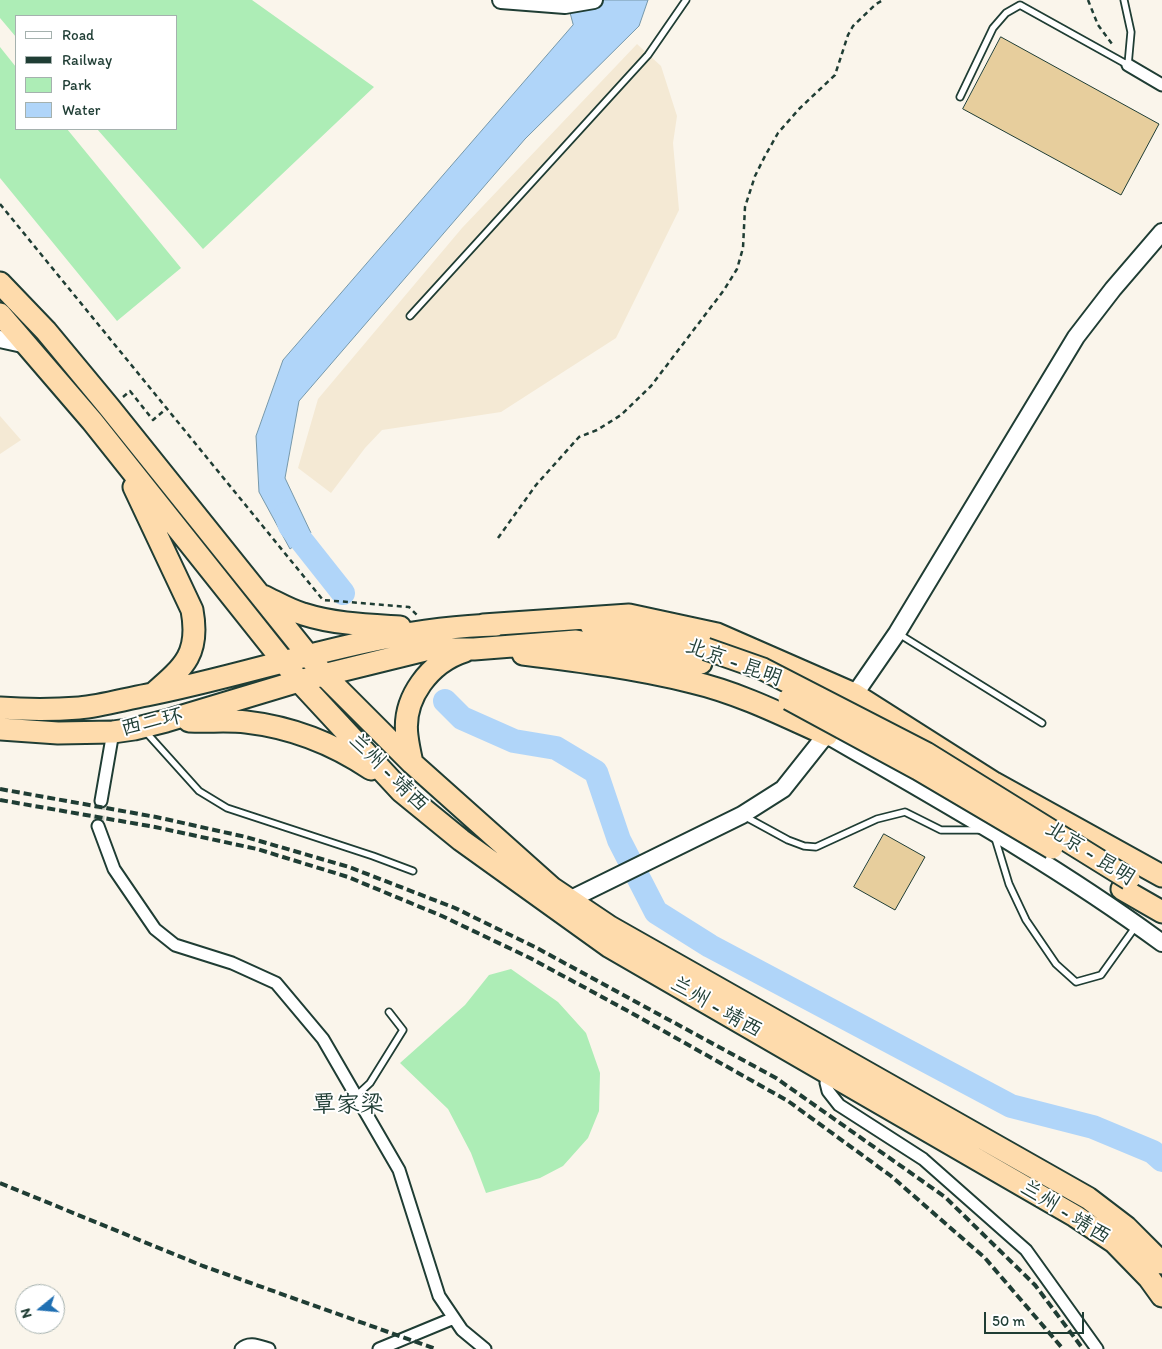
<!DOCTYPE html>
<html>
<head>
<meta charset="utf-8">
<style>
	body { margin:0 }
	#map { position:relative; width:1162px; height:1349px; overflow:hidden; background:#faf5eb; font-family:Itim,sans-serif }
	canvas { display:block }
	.legend { position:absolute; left:15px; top:15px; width:162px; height:115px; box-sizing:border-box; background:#fff; border:1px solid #a5b1ae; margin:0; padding:6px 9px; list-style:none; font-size:15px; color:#1f3d34 }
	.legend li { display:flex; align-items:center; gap:10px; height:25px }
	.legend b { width:25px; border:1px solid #a5b1ae }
	.north { position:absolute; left:15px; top:1284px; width:50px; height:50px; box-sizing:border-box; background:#fff; border:1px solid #a5b1ae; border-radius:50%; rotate:253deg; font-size:14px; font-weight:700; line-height:20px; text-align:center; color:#1f3d34 }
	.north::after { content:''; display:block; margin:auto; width:18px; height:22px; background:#1f6fb2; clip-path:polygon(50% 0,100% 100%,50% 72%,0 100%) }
	.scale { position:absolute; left:984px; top:1312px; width:100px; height:22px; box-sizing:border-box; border:2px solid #1f3d34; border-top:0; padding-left:6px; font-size:15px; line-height:18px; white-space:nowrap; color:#1f3d34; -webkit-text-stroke:4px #fff; paint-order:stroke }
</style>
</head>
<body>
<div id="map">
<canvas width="1162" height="1349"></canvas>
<ul class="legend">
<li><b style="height:6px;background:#fff"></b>Road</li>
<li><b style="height:6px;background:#1f3d34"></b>Railway</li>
<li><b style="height:14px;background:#adedb6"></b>Park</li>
<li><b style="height:14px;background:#b0d5f9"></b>Water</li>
</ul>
<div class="north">N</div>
<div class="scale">50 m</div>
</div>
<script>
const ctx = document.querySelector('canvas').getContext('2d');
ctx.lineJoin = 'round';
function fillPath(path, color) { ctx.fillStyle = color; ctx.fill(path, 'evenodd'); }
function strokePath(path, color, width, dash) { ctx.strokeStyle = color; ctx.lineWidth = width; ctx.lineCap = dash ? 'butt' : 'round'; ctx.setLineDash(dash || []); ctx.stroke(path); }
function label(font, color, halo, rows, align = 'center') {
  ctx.font = font + ' Itim,"LXGW WenKai TC",sans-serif'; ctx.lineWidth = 4; ctx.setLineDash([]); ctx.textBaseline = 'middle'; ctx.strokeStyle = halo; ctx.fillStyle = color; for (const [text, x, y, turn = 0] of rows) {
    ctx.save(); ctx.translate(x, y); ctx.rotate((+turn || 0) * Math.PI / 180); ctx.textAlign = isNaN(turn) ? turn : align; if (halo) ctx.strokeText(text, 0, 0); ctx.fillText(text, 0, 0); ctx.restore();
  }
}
const built = new Path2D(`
	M637 44 661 66 677 116 673 143 679 210 616 338 501 412 382 430 365 448 331 493 298 468 318 399 462 228Z
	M0 416 21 440 0 454Z`);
const green = new Path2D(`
	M0 0H252L374 87 203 249 97 129H176V16H16V37L0 18Z
	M0 47 16 67V129H67L181 268 117 321 0 178Z
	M511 969 558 1002 586 1033 600 1073 599 1111 588 1138 563 1166 540 1178 486 1193 471 1153 448 1109 400 1063 465 1005 489 975Z`);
const water = new Path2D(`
	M567 0H648L639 26 525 139 299 401 285 478 311 533 290 549 259 492 256 436 283 360 573 25Z`);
const river = new Path2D(`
	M286 514 290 526 343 593
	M445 701 462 718 514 741 556 748 596 772 619 840 656 912 710 946 1011 1106 1093 1127 1153 1152 1162 1160`);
const building = new Path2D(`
	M1001 37 1159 124 1121 195 963 109Z
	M884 834 925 857 895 910 854 887Z`);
const streetTunnel = new Path2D(`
	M98 826 101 801`);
const path = new Path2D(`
	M1088 0 1098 25 1112 44
	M0 204 323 600 409 607 417 615
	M123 397 130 391 153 420 167 408
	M498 538 536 485 579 437 597 430 621 415 651 386 724 290 737 269 743 248 745 207 755 176 765 156 778 133 799 109 835 75 848 35 853 26 876 4 883 0`);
const lane = new Path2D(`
	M960 97 993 28 1006 13 1020 5 1128 65 1131 32 1124 0
	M410 316 648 55 686 0
	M899 634 1042 723
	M145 731 199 791 227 808 373 856 413 871
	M744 816 788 840 804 846 816 847 877 819 905 812 941 830H981
	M995 838 1009 884 1026 920 1056 964 1076 982 1101 975 1136 926
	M356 1096 370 1083 403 1030 389 1012`);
const street = new Path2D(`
	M1128 65 1162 85
	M101 801 113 732
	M98 826 114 869 155 929 175 945 232 963 276 983 323 1039 399 1170 439 1296 462 1330 485 1349
	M828 1073 826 1083 828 1091 839 1105 923 1159 1026 1250 1097 1349
	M241 1349C249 1341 259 1346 269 1349
	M379 1349 454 1318`);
const secondary = new Path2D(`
	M501 0 565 5 594 0
	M0 339 27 345
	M848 704 897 633 1076 337 1113 289 1162 232
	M827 735C941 801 1056 865 1162 943
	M569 900 742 815 783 789 833 726`);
const highway = new Path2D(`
	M0 283 46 331 109 407 324 675 412 763 552 888 610 927 1088 1198 1126 1227 1162 1263
	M0 314 92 421 299 681 401 791 461 840 610 947 1075 1216 1114 1242 1149 1278 1162 1296
	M134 487 192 610C200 653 185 666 154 693
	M263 596C276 602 289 610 303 614 334 624 367 625 400 627
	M483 625 629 615 717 634 854 694 994 783 1162 876
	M591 625 706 649
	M523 654C580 661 636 668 692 682 739 693 783 715 827 735
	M0 708C27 710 53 710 79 708 102 706 125 699 147 695 263 672 376 628 496 625
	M189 721C208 722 228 720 246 722 290 727 334 744 371 769
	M0 729 58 733 113 732 134 729 166 721 299 681 429 649H474L576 641 701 663
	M412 763C410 754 408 745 407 736 402 698 430 662 465 651
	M1122 889 1162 912`);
const rail = new Path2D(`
	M0 789 156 817 246 837 349 867 455 908 535 947 776 1078 945 1197 1035 1285 1083 1349
	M0 800 155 827 257 849 348 877 442 916 530 958 628 1011 788 1101 891 1176 985 1258 1063 1349
	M0 1183 203 1266 436 1349`);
const highwayBridge = new Path2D(`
	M706 649 763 669 926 753 1129 879
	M789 699 918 769 1052 848`);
const streetNames = [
	["北京 - 昆明",734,663,20],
	["西二环",152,723,-13],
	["兰州 - 靖西",388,773,45],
	["北京 - 昆明",1090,854,32],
	["兰州 - 靖西",716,1008,30],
	["兰州 - 靖西",1065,1213,32]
];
const quarterNames = [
	["覃家梁",348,1106]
];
fillPath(built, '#f4e9d4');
fillPath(green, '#adedb6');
fillPath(water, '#b0d5f9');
strokePath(water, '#7698aa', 1);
strokePath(river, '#b0d5f9', 24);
fillPath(building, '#e7ce9d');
strokePath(building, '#1f3d34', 1);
strokePath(streetTunnel, '#ced0c6', 11, [11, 5.5]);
strokePath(lane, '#1f3d34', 9);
strokePath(street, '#1f3d34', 15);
strokePath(secondary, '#1f3d34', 20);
strokePath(highway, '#1f3d34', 25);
strokePath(path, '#1f3d34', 2.5, [5, 4]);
strokePath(lane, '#fff', 5.5);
strokePath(street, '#fff', 11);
strokePath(secondary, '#fff', 16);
strokePath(highway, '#fedbac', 21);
strokePath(rail, '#1f3d34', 4, [8, 4]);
strokePath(highwayBridge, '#1f3d34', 25, []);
strokePath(highwayBridge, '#fedbac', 21);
label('21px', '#1f3d34', '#fff', streetNames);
label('24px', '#1f3d34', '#fff', quarterNames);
</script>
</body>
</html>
